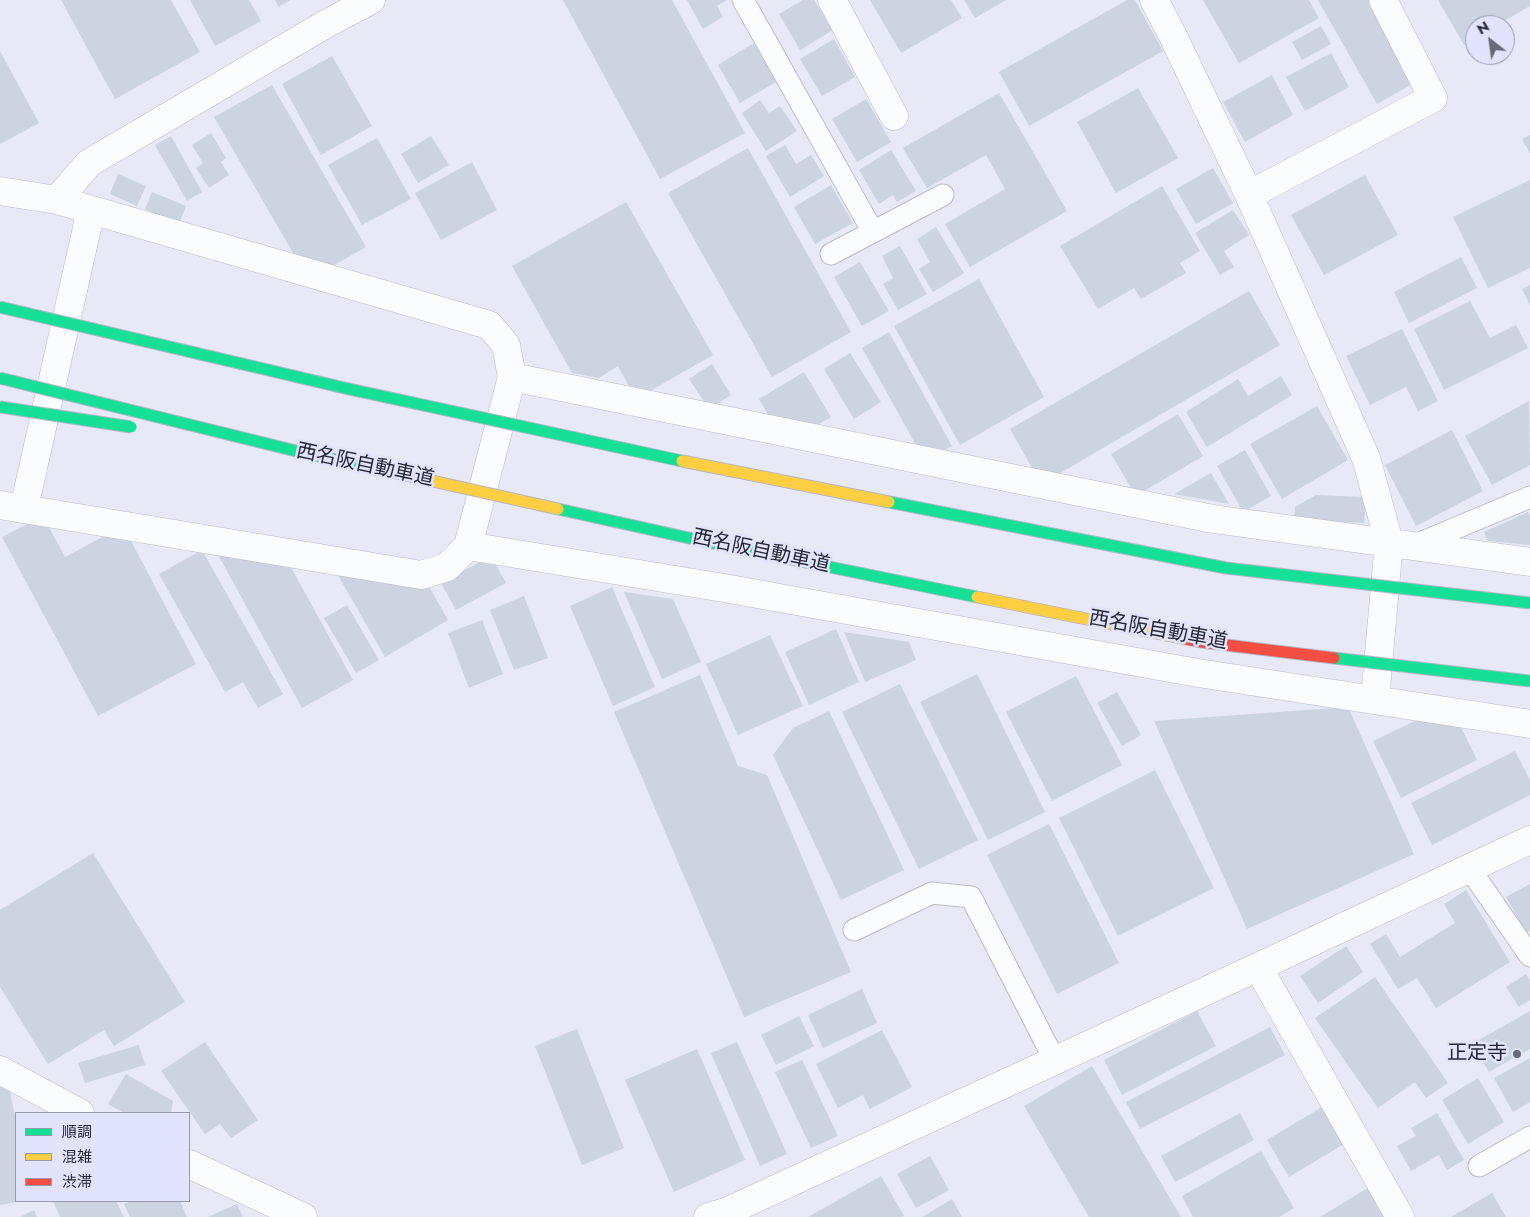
<!DOCTYPE html>
<html>
<head>
<meta charset="utf-8">
<style>
	body { margin:0 }
	#map { position:relative; width:1530px; height:1217px; overflow:hidden; background:#e7e9f6; font-family:Jost,"Noto Sans JP",sans-serif }
	canvas { display:block }
	.legend { position:absolute; left:15px; top:1112px; width:175px; height:90px; box-sizing:border-box; background:#e1e4fc; border:1px solid #9698ab; margin:0; padding:6px 9px; list-style:none; font-size:15px; color:#252732 }
	.legend li { display:flex; align-items:center; gap:10px; height:25px }
	.legend b { width:25px; border:1px solid #9698ab }
	.north { position:absolute; left:1465px; top:15px; width:50px; height:50px; box-sizing:border-box; background:#e1e4fc; border:1px solid #9698ab; border-radius:50%; rotate:330deg; font-size:14px; font-weight:700; line-height:20px; text-align:center; color:#252732 }
	.north::after { content:''; display:block; margin:auto; width:18px; height:22px; background:#696b77; clip-path:polygon(50% 0,100% 100%,50% 72%,0 100%) }
</style>
</head>
<body>
<div id="map">
<canvas width="1530" height="1217"></canvas>
<ul class="legend">
<li><b style="height:6px;background:#16e098"></b>順調</li>
<li><b style="height:6px;background:#ffcf43"></b>混雑</li>
<li><b style="height:6px;background:#f24e42"></b>渋滞</li>
</ul>
<div class="north">N</div>
</div>
<script>
const ctx = document.querySelector('canvas').getContext('2d');
ctx.lineJoin = 'round';
function fillPath(path, color) { ctx.fillStyle = color; ctx.fill(path, 'evenodd'); }
function strokePath(path, color, width, dash) { ctx.strokeStyle = color; ctx.lineWidth = width; ctx.lineCap = dash ? 'butt' : 'round'; ctx.setLineDash(dash || []); ctx.stroke(path); }
function label(font, color, halo, rows, align = 'center') {
  ctx.font = font + ' Jost,"Noto Sans JP",sans-serif'; ctx.lineWidth = 5; ctx.setLineDash([]); ctx.textBaseline = 'middle'; ctx.strokeStyle = halo; ctx.fillStyle = color; for (const [text, x, y, turn = 0] of rows) {
    ctx.save(); ctx.translate(x, y); ctx.rotate((+turn || 0) * Math.PI / 180); ctx.textAlign = isNaN(turn) ? turn : align; if (halo) ctx.strokeText(text, 0, 0); ctx.fillText(text, 0, 0); ctx.restore();
  }
}
const building = new Path2D(`
	M61 0H171L200 52 115 99Z
	M190 0H249L261 21 215 46Z
	M275 0H290L279 7Z
	M563 0H672L745 133 660 179Z
	M687 0H727L717 6 723 17 703 29Z
	M803 0H814L833 30 800 50 779 14Z
	M870 0H951L962 18 901 53Z
	M964 0H1006L975 18Z
	M1127 0H1135L1163 51 1029 126 999 72Z
	M1203 0H1309L1319 18 1239 63Z
	M1318 0H1368L1414 83 1377 104Z
	M1438 0H1530V6L1497 25H1475V38L1464 45Z
	M1321 26 1331 44 1302 60 1292 42Z
	M834 39 855 77 822 96 800 59Z
	M754 43 776 82 740 103 718 65Z
	M0 51 39 123 0 144Z
	M1331 53 1349 87 1305 111 1286 77Z
	M332 56 372 126 321 155 282 84Z
	M1272 75 1293 115 1245 142 1223 102Z
	M272 85 366 247 329 268 296 258 214 117Z
	M1138 88 1178 158 1116 193 1077 122Z
	M999 93 1067 211 970 267 945 224 1005 189 986 155 927 188 903 148Z
	M866 99 891 142 857 162 832 119Z
	M760 100 769 113 780 106 797 131 766 151 742 113Z
	M211 133 226 158 221 162 229 175 209 188 196 168 203 163 192 145Z
	M1530 135V153L1522 139Z
	M171 136 202 192 187 201 155 145Z
	M431 136 449 165 418 183 401 154Z
	M377 138 411 199 362 225 328 165Z
	M785 145 796 164 811 155 824 176 790 197 766 156Z
	M748 148 851 332 772 377 668 193Z
	M891 150 916 191 897 202 893 195 879 204 859 170Z
	M472 162 497 210 441 240 415 193Z
	M1213 168 1233 203 1196 224 1176 189Z
	M118 174 146 186 137 206 110 194Z
	M1365 175 1398 235 1324 275 1291 215Z
	M1530 180V268L1488 288 1453 217Z
	M831 185 853 223 815 244 794 207Z
	M1162 186 1200 251 1180 263 1186 273 1141 299 1134 288 1098 309 1060 246Z
	M152 192 186 206 179 224 145 209Z
	M626 202 713 355 636 399 618 366 599 378 572 373 512 266Z
	M1233 210 1249 235 1224 251 1234 267 1220 275 1195 233Z
	M936 227 964 273 933 292 919 269 930 262 917 239Z
	M900 246 927 294 898 310 883 284 893 278 882 256Z
	M1461 257 1477 288 1409 323 1394 292Z
	M860 262 889 311 862 326 834 277Z
	M979 279 1044 397 960 445 894 326Z
	M1530 285V305L1522 289Z
	M1249 291 1280 345 1055 476 1036 475 1010 429Z
	M1470 301 1490 338 1516 325 1528 348 1444 390 1414 329Z
	M1402 329 1438 401 1418 411 1406 387 1370 405 1346 356Z
	M889 332 952 446 940 453 917 447 862 348Z
	M850 353 881 402 854 419 824 369Z
	M712 364 731 395 709 409 689 379Z
	M804 372 831 417 817 425 772 421 759 399Z
	M1281 376 1292 395 1207 447 1186 412 1238 379 1248 396Z
	M1529 401 1530 465 1492 485 1465 436Z
	M1317 406 1348 460 1282 499 1250 444Z
	M1178 414 1203 456 1136 496 1111 454Z
	M1452 430 1483 491 1416 526 1385 465Z
	M1245 450 1271 496 1243 512 1217 466Z
	M1211 473 1229 504 1174 494Z
	M1316 495 1366 497 1364 523 1294 520 1295 507Z
	M1528 512 1530 516V545L1488 541 1484 532Z
	M43 516 65 557 123 526 196 664 98 716 2 537Z
	M202 550 283 694 258 708 243 682 225 692 159 574Z
	M216 551 288 562 353 680 302 708Z
	M491 556 506 583 456 610 441 583Z
	M335 570 427 583 448 620 385 657Z
	M612 587 655 687 613 706 570 606Z
	M624 592 673 599 701 662 662 679Z
	M524 596 548 658 514 670 490 610Z
	M347 605 379 660 356 673 324 618Z
	M482 620 503 674 469 688 448 633Z
	M836 629 859 682 809 705 785 652Z
	M844 632 909 642 916 660 865 682Z
	M770 635 803 706 738 735 706 664Z
	M977 674 1045 812 988 840 920 702Z
	M700 675 738 766 767 775 851 972 744 1017 614 712Z
	M1076 676 1122 765 1052 801 1006 712Z
	M900 684 978 840 919 869 842 712Z
	M1117 692 1141 735 1122 746 1097 703Z
	M1348 707 1414 854 1247 929 1154 721Z
	M829 711 904 870 841 900 773 755 793 728Z
	M1415 721 1459 723 1477 760 1401 798 1373 741Z
	M1515 751 1530 780V795L1432 845 1411 803Z
	M1155 770 1214 888 1118 936 1059 818Z
	M1049 824 1119 963 1057 994 987 855Z
	M93 853 185 1002 114 1046 104 1030 48 1064 0 987V910Z
	M1530 884V930L1526 933 1506 897Z
	M1466 890 1510 962 1436 1008 1417 978 1398 989 1370 944 1386 934 1400 957 1455 923 1444 904Z
	M1346 946 1363 972 1318 1003 1300 976Z
	M1526 974 1530 980V1000L1519 1007 1506 987Z
	M1375 977 1448 1083 1426 1098 1415 1082 1378 1108 1315 1018Z
	M862 989 877 1023 823 1048 808 1015Z
	M1197 1011 1216 1046 1122 1095 1104 1060Z
	M1530 1011V1049L1489 1072 1472 1044Z
	M799 1016 814 1046 776 1065 761 1035Z
	M1270 1027 1285 1055 1140 1129 1126 1102Z
	M577 1029 624 1148 582 1165 535 1046Z
	M882 1030 912 1087 870 1109 863 1095 838 1108 816 1064Z
	M205 1042 258 1120 231 1138 220 1124 205 1134 161 1071Z
	M737 1042 787 1154 760 1166 711 1053Z
	M139 1045 145 1065 85 1083 78 1063Z
	M697 1049 745 1160 674 1192 625 1080Z
	M1530 1058V1102L1513 1112 1494 1078Z
	M802 1060 838 1136 811 1148 775 1072Z
	M1092 1066 1181 1217H1089L1024 1106Z
	M126 1074 173 1101 171 1113H124L108 1104Z
	M1478 1078 1504 1122 1468 1144 1442 1100Z
	M0 1082 9 1087 16 1121V1202L0 1205Z
	M1322 1107 1344 1144 1289 1177 1267 1140Z
	M1240 1113 1254 1140 1175 1182 1161 1156Z
	M1437 1113 1464 1160 1447 1170 1439 1155 1411 1171 1397 1146 1416 1136 1411 1128Z
	M1261 1151 1294 1208 1279 1217H1193L1182 1196Z
	M930 1156 949 1190 916 1208 897 1174Z
	M881 1176 904 1216 901 1217H808Z
	M1371 1186 1390 1217H1320Z
	M1492 1193 1506 1217H1451Z
	M952 1199 962 1217H922Z
	M53 1201H116L124 1217H60Z
	M132 1201H180L187 1217H130L124 1204Z
	M237 1204 243 1217H208Z
	M34 1210 37 1217H20Z`);
const lane = new Path2D(`
	M743 0 873 232
	M831 254 943 195
	M1413 546 1530 497
	M1469 868 1530 956
	M854 930 932 893 971 897 1055 1061
	M1479 1166 1530 1137`);
const street = new Path2D(`
	M832 0 894 116
	M1154 0 1171 32 1249 195 1366 458 1389 542 1375 699
	M0 191 57 200 489 325 506 345 512 377 468 546 447 567 421 575 0 505
	M1249 195 1433 98 1383 0
	M57 200 89 163 324 25 371 0
	M512 377 1213 519 1530 562
	M24 508 91 210
	M468 546 724 588 1198 673 1530 724
	M1258 967 1400 1217
	M0 1070 80 1113
	M189 1164 303 1217
	M708 1217 726 1212 1258 967 1530 840`);
const fastBridge = new Path2D(`
	M0 307 349 389 682 461
	M0 378 296 451 365 466
	M0 407 131 427
	M889 502 1226 568 1530 603
	M558 509 707 542 977 597
	M1334 658 1530 681`);
const slowBridge = new Path2D(`
	M682 461 889 502
	M365 466 558 509
	M977 597 1181 638`);
const jamBridge = new Path2D(`
	M1181 638 1201 642 1334 658`);
const markers = [
	[1517,1054,5,"#696b77"]
];
const streetNames = [
	["西名阪自動車道",365,466,12],
	["西名阪自動車道",761,552,12],
	["西名阪自動車道",1158,631,10]
];
const poiNames = [
	["正定寺",1507,1054]
];
fillPath(building, '#ccd3e1');
strokePath(lane, '#babcc7', 23);
strokePath(street, '#babcc7', 29);
strokePath(lane, '#fbfcfe', 21);
strokePath(street, '#fbfcfe', 28);
strokePath(fastBridge, '#b7b4c6', 13, []);
strokePath(slowBridge, '#b7b4c6', 13, []);
strokePath(jamBridge, '#b7b4c6', 13, []);
strokePath(fastBridge, '#16e098', 11);
strokePath(slowBridge, '#ffcf43', 11);
strokePath(jamBridge, '#f24e42', 11);
for (const [x, y, r, color] of markers) { const dot = new Path2D(); dot.arc(x, y, r, 0, 2 * Math.PI); ctx.fillStyle = color; ctx.fill(dot); strokePath(dot, '#e1e4fc', 2); }
label('20px', '#252732', '#e1e4fc', streetNames);
label('20px', '#252732', '#e1e4fc', poiNames, 'right');
</script>
</body>
</html>
